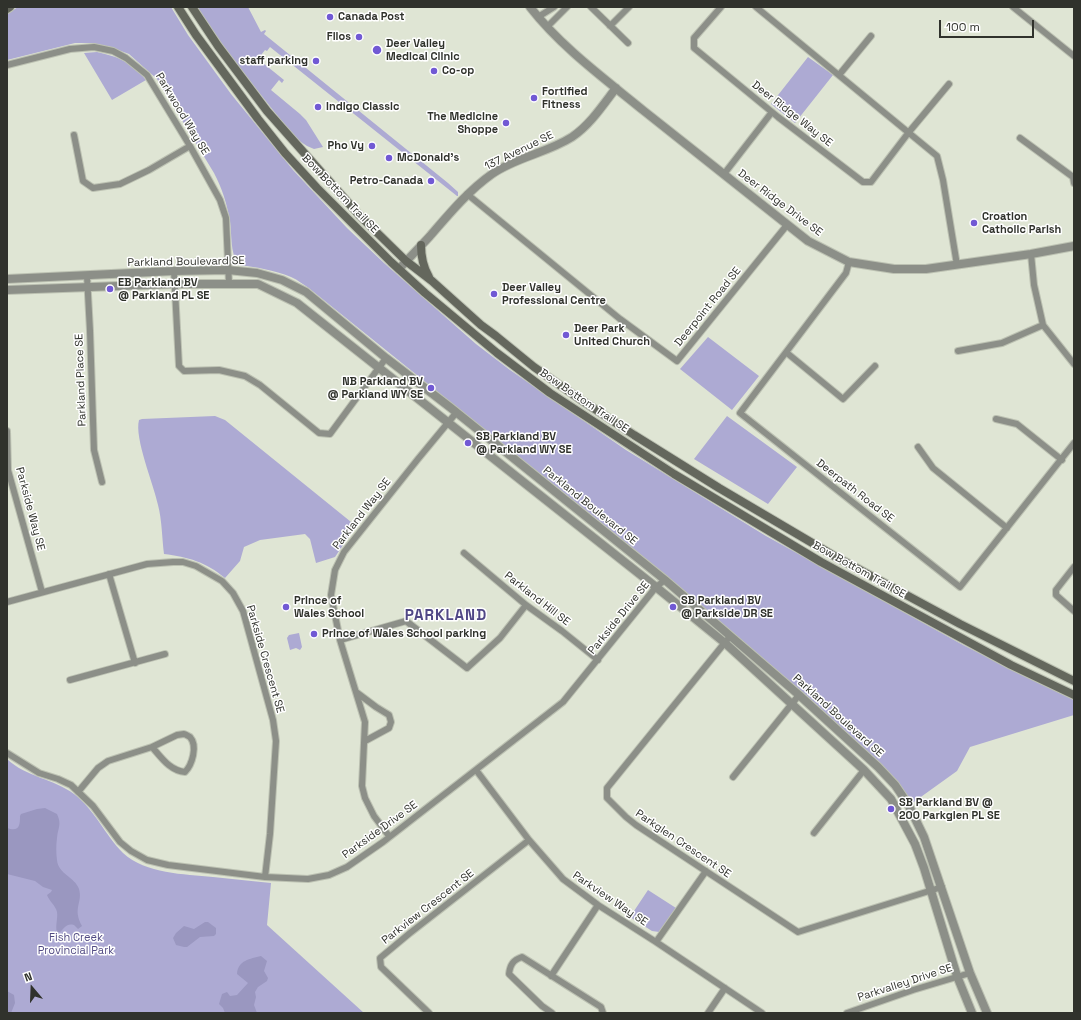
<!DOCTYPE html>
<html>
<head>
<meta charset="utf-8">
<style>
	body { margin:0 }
	#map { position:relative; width:1081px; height:1020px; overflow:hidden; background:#dfe5d4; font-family:"Space Grotesk",sans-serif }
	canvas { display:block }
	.frame { position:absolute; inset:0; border:8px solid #30322c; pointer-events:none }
	.north { position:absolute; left:12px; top:968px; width:40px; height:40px; -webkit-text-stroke:3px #fff; paint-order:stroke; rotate:341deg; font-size:11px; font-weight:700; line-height:16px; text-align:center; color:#30322c }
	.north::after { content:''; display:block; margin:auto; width:14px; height:18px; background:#30322c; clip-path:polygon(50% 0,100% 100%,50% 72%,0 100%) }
	.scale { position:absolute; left:939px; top:20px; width:95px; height:18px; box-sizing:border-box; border:2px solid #30322c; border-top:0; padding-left:5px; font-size:12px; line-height:14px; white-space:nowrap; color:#30322c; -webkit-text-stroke:3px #fff; paint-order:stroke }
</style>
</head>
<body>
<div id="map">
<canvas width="1081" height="1020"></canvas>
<div class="frame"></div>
<div class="north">N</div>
<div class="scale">100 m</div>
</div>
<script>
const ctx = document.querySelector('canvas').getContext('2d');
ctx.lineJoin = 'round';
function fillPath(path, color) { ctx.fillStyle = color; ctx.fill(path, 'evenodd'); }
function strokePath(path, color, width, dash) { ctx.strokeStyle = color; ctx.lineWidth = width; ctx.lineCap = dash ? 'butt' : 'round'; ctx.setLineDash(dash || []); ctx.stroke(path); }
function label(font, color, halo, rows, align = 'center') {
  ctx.font = font + ' "Space Grotesk",sans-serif'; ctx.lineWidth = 3; ctx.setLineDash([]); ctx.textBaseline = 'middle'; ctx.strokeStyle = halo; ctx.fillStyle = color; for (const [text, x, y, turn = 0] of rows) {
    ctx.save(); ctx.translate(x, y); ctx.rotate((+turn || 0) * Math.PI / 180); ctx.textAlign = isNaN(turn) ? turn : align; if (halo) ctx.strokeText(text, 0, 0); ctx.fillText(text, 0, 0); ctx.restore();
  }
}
const green = new Path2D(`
	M18 7H171L188 35 231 94 293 170 347 228 384 263 476 344 510 370 626 450 766 536 963 645 1074 700V715L970 747 957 771 911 804 881 768 817 705 674 582 310 289C304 285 298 280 291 277 274 270 256 267 238 265 230 251 232 236 230 221 227 204 222 188 214 173L157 79 129 54 110 47 92 43H75L7 60V14Z
	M196 7H248L261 32 265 30 266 31 264 34 448 183 458 192V196H457L270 47 267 51 265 50 258 59 284 80 282 83 279 80 271 90 300 114 306 120 323 147 314 149 307 146 298 140 288 129 230 56Z
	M97 52C119 57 132 62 146 80L112 100 84 53Z
	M808 57 833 75 795 123 771 104Z
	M708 337 759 376 732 410 680 369Z
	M215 416 225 420 356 526 335 557 316 563 310 539 305 534 260 540 244 547 240 561 225 578C206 562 188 557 164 554 162 538 162 520 158 505 154 485 134 438 139 420L142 419Z
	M727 416 797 467 768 504 694 459Z
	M299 633 302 647 300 650 296 648 290 650 287 638 289 635Z
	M7 759C26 777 54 779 74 794 95 810 105 835 123 853 146 874 184 874 213 877 232 879 251 881 271 883L267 925 364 1013H7Z
	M648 890 676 908 659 932 652 931 630 917Z`);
const forest = new Path2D(`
	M45 808 57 814C62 825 58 827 57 838 56 845 56 853 57 860 58 874 75 877 79 889 83 903 72 908 82 926L78 929 74 925C66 923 65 928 60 932H57C55 926 58 919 57 912 56 906 49 901 47 895L51 892 52 890 43 887 35 881 7 874V828C19 832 20 826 20 816L21 814 37 809Z
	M205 922H208L216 928V934L214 936 200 937 187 947H184L176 945 173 938 176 933 184 926 194 929Z
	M261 956 267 961 264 971 268 978 267 981 258 987 255 992 256 997 254 1005 257 1013H225L223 1008 219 1004 222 994 227 992 230 996 237 995 248 983 237 974C238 960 250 959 261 956Z
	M7 991 14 995 15 1003 11 1013H7Z`);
const minor = new Path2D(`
	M591 7 628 43
	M721 7 694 38V48L778 117 863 182H871L909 132 949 84
	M756 7 937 156 943 180 957 265
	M1013 7 1074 56
	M538 17 554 7
	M610 26 629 7
	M547 27 567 7
	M7 65 70 49 94 47 113 51 126 58 147 75 190 146 220 200 226 218 229 284
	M839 75 871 36
	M74 135 83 181 93 188 120 184 149 170 190 146
	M1020 138 1073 177 1074 183
	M724 174 772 112
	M467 194 620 319 677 361 787 225
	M1031 254 1034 285 1043 325 1074 364
	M849 262 846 273 740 413 960 587 1074 443
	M174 271 179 366 184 371 219 370 245 376 260 385 319 433 330 434 386 358
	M87 276 90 331 94 450 102 482
	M958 351 1002 343 1043 325
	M787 353 843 399 875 366
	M996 419 1017 424 1062 460
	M7 431 8 470 42 592
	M918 447 933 468 1007 528
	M464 553 526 605 562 631 598 660
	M1074 567 1056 590V595L1074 611
	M109 574 135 663
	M7 602 147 564 173 562H183L196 566 222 581 233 593 243 611 273 720 276 741 270 834 265 877
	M340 640 406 621 467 668 500 638 526 605
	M727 640 607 788V798L626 817 636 825 798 932 942 887
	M70 680 165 654
	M356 692 376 707 389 715 391 722 389 728 365 741
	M184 734C185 734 190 737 190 737 198 746 192 765 185 772 170 771 161 757 152 747L177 735Z
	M7 753 39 773 58 779 71 785 93 806 120 842 131 851 147 860 168 865 265 877 308 879 329 875 347 867 383 842 563 702 656 587 665 580
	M476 770 529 840 563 879 598 905 656 942 762 1013
	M733 777 799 695
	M78 792 98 768 108 761 152 747
	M814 833 864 770
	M389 836 374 816 365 798 362 786 365 722 340 640 331 595 335 570 344 552 418 459 456 413
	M656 942 706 871
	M551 976 598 905
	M429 1013 381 967 380 958 410 933 529 840
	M552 1013 542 1006 509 974C510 965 513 960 522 957L601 1007 603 1013
	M708 1013 725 988
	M847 1013 913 990 970 973`);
const tertiary = new Path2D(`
	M530 7C561 47 605 79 644 111 699 154 753 198 808 241L849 262 894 269H926L1031 254 1074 246
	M399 269C409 258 420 247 430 236 449 214 468 191 492 174 516 157 547 153 572 137 590 125 603 105 616 88
	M7 279 174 271 228 270 257 273 282 280 306 292 386 358 451 408 665 580 799 695 878 767 895 785 908 804 924 837 970 973 987 1013
	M7 290 174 284H258L297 303 656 587 725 643 864 770 891 799 915 844 924 868 957 976 972 1013`);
const secondary = new Path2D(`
	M178 7 196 35 258 119 285 153 317 188 391 262 425 293 497 353 550 393 674 474 821 562 1011 665 1074 695
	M192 7 218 46 267 111 360 216 406 261 432 281 481 325 496 336 534 367 581 400 634 435 719 488 836 557 960 624 1074 681
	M7 9 10 7
	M421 245C421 258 423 267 429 277`);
const markers = [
	[330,17,4,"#7159d4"],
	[359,37,4,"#7159d4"],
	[377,50,5,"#7159d4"],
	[316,61,4,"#7159d4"],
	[434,71,4,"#7159d4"],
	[534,98,4,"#7159d4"],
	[318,107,4,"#7159d4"],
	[506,123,4,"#7159d4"],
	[372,146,4,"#7159d4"],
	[389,158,4,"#7159d4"],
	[431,181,4,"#7159d4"],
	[974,223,4,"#7159d4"],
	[110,289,4,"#7159d4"],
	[494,294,4,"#7159d4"],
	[566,335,4,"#7159d4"],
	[431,388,4,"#7159d4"],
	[468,443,4,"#7159d4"],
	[286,607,4,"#7159d4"],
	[673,607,4,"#7159d4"],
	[314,634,4,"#7159d4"],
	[891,809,4,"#7159d4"]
];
const poiNames = [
	["Canada Post",338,17],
	["Filos",351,37,"right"],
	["Deer Valley",386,44],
	["Medical Clinic",386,57],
	["staff parking",308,61,"right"],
	["Co-op",442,71],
	["Fortified",542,92],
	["Fitness",542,105],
	["Indigo Classic",326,107],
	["The Medicine",498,117,"right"],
	["Shoppe",498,130,"right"],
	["Pho Vy",364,146,"right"],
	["McDonald's",397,158],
	["Petro-Canada",423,181,"right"],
	["Croation",982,217],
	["Catholic Parish",982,230],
	["EB Parkland BV",118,283],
	["@ Parkland PL SE",118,296],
	["Deer Valley",502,288],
	["Professional Centre",502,301],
	["Deer Park",574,329],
	["United Church",574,342],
	["NB Parkland BV",423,382,"right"],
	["@ Parkland WY SE",423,395,"right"],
	["SB Parkland BV",476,437],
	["@ Parkland WY SE",476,450],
	["Prince of",294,601],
	["Wales School",294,614],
	["SB Parkland BV",681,601],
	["@ Parkside DR SE",681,614],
	["Prince of Wales School parking",322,634],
	["SB Parkland BV @",899,803],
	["200 Parkglen PL SE",899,816]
];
const streetNames = [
	["Parkwood Way SE",182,114,59],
	["Deer Ridge Way SE",792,114,38],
	["137 Avenue SE",519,151,-26],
	["Bow Bottom Trail SE",340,194,46],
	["Deer Ridge Drive SE",780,203,37],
	["Parkland Boulevard SE",186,262,-1],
	["Deerpoint Road SE",708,307,-51],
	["Parkland Place SE",81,380,-92],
	["Bow Bottom Trail SE",584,401,34],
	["Deerpath Road SE",855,491,38],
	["Parkland Boulevard SE",590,506,39],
	["Parkside Way SE",30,509,75],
	["Parkland Way SE",362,514,-52],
	["Bow Bottom Trail SE",859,570,29],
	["Parkland Hill SE",537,599,38],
	["Parkside Drive SE",619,618,-51],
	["Parkside Crescent SE",265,659,74],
	["Parkland Boulevard SE",838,716,42],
	["Parkside Drive SE",380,830,-36],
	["Parkglen Crescent SE",683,844,34],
	["Parkview Way SE",610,899,34],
	["Parkview Crescent SE",428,907,-38],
	["Parkvalley Drive SE",905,983,-18]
];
const parkNames = [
	["Fish Creek",76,938],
	["Provincial Park",76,951]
];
const districtNames = [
	["PARKLAND",446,616]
];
fillPath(green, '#adaad3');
fillPath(forest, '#9a97c0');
strokePath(minor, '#bcc1b2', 8);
strokePath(tertiary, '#bcc1b2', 10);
strokePath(secondary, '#bcc1b2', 10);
strokePath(minor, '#8c8f88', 6);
strokePath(tertiary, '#8c8f88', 8);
strokePath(secondary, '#64675d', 8);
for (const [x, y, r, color] of markers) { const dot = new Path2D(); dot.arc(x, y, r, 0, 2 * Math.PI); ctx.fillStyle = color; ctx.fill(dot); strokePath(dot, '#fff', 1.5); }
label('bold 11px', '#30322c', '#fff', poiNames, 'left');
label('11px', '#30322c', '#fff', streetNames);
label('11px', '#524b83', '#fff', parkNames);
ctx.letterSpacing = '1px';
label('bold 15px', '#504785', '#fff', districtNames);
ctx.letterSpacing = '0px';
</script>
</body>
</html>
